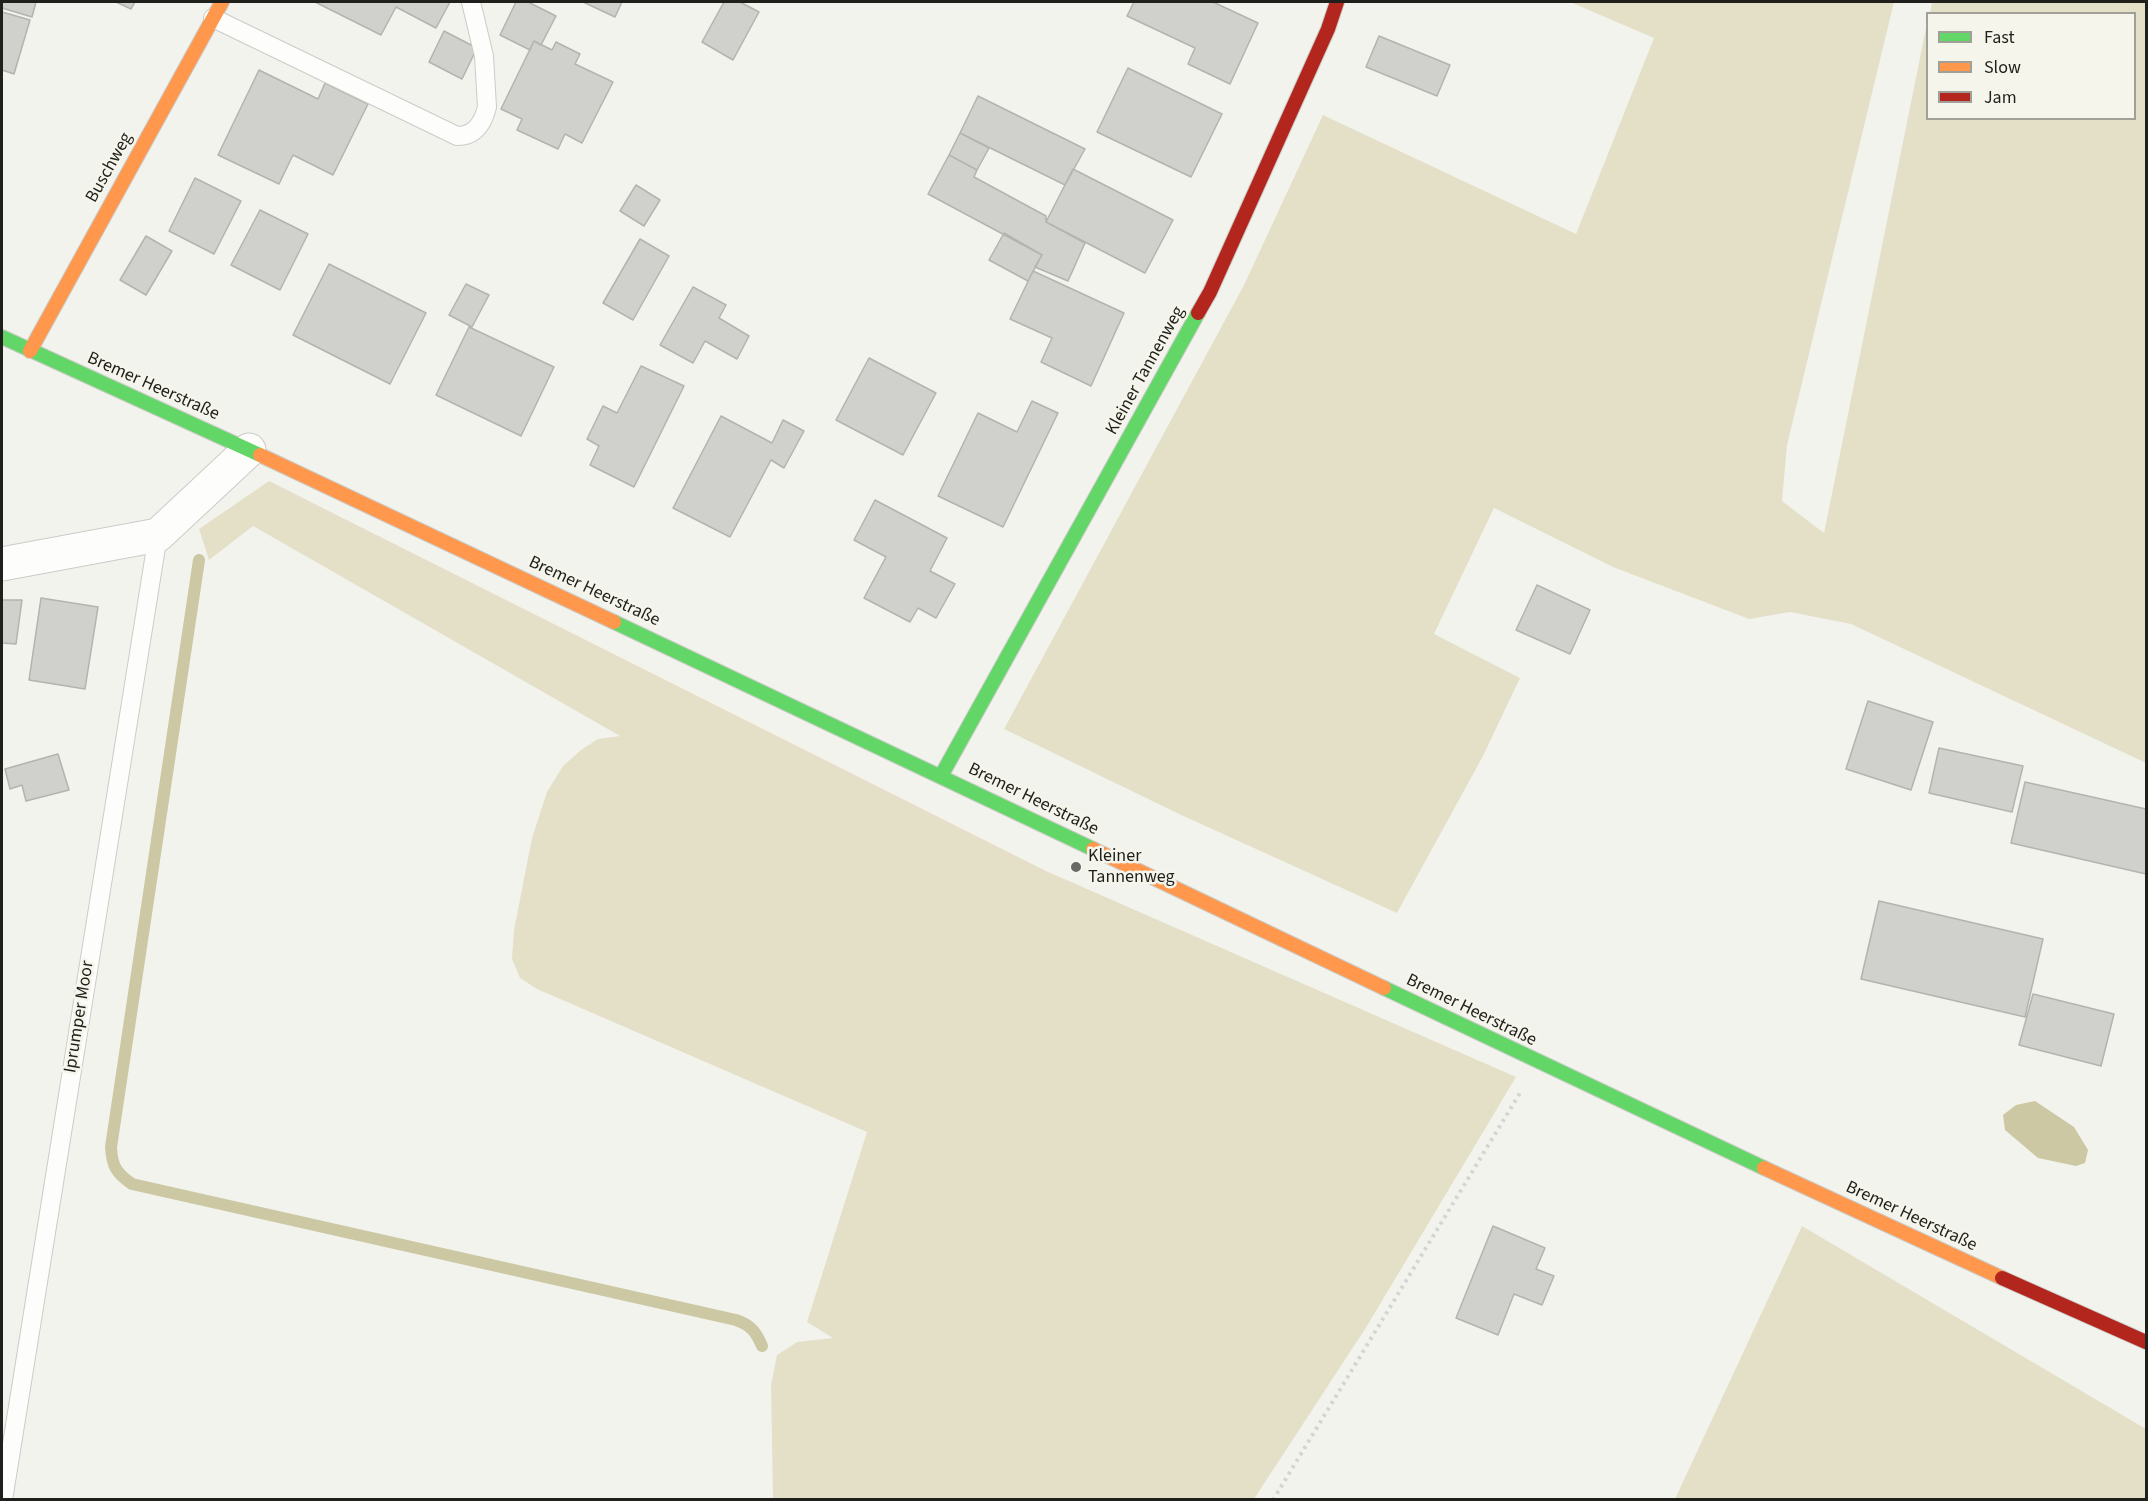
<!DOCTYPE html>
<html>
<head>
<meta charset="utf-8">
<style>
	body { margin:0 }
	#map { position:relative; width:2148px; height:1501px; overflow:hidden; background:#f3f3ee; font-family:"Source Sans 3",sans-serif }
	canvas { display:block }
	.frame { position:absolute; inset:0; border:3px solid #1f1f1b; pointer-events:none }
	.legend { position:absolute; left:1926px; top:12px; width:210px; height:108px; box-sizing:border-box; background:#f6f5eb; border:2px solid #a09f98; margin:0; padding:8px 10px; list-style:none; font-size:18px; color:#1f1f1b }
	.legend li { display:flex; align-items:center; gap:12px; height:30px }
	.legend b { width:30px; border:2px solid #a09f98 }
</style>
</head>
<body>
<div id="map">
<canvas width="2148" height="1501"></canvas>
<div class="frame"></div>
<ul class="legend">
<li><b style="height:8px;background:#63d668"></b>Fast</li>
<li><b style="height:8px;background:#ff974d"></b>Slow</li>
<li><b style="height:8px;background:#b3261e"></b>Jam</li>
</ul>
</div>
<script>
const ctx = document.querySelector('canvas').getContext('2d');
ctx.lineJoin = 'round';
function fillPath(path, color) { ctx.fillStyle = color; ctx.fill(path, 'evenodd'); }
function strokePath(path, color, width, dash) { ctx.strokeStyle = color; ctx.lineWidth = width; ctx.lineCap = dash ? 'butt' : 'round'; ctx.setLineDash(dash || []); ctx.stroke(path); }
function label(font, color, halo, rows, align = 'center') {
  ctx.font = font + ' "Source Sans 3",sans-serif'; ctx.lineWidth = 5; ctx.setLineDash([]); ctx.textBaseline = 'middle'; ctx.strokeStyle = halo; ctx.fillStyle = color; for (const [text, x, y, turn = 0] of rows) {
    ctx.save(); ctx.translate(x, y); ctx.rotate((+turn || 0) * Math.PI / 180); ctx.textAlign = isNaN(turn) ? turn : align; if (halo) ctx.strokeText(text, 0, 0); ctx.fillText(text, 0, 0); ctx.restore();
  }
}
const green = new Path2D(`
	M1570 2H1894L1787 445 1782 501 1824 533 1927 23 1928 118H2134V14L1930 13 1932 2H2146V763L1851 624 1790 612 1749 619 1613 567 1494 508 1434 634 1520 678 1483 756 1397 913 1179 814 1004 729 1244 285 1323 115 1576 234 1654 38Z
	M269 481 1046 871 1516 1077 1367 1326 1254 1499H773L771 1385 777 1355 797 1342 833 1338 807 1322 867 1132 537 989 520 978 512 959 514 930 532 838 547 792 563 766 581 750 598 739 620 736 253 526 209 560 199 529Z
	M1802 1226 2146 1429V1499H1675Z`);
const water = new Path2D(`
	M2035 1101 2074 1127 2088 1150 2085 1163 2076 1166 2038 1158 2005 1130 2003 1115 2016 1105Z`);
const stream = new Path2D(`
	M199 560 111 1147C112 1166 116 1173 132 1184L736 1320C751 1325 756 1332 762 1346`);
const building = new Path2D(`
	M2 2H36L32 17 2 8Z
	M116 2H135L131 9Z
	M315 2H450L436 28 396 7 381 35Z
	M516 2H528L556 16 541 45 534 41 530 50 500 35Z
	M583 2H622L615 17Z
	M724 2H740L759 12 733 60 702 42Z
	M1134 2H1213L1258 23 1230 84 1188 64 1195 48 1127 16Z
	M2 12 30 20 14 74 2 70Z
	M444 31 477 48 462 79 429 62Z
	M1379 36 1450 65 1437 96 1366 67Z
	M534 41 552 50 556 42 580 54 575 64 613 82 582 143 565 134 558 149 517 130 522 119 501 109Z
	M1128 68 1222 114 1191 177 1097 132Z
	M259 70 318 99 325 83 368 104 333 175 293 155 279 184 218 155Z
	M978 96 1085 149 1065 185 960 133Z
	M960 133 989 148 977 170 949 155Z
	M949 155 977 170 974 177 1046 216V222L1085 243 1068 281 1035 267 1042 255 928 194Z
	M1073 169 1173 220 1145 273 1046 222Z
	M195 178 241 201 214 254 169 231Z
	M636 185 660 200 644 226 620 211Z
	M260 210 308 234 280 290 231 265Z
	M1004 233 1042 255 1028 281 989 260Z
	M146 236 172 251 146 295 120 280Z
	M640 239 669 256 633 320 603 303Z
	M329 264 426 313 390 384 293 335Z
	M1033 271 1124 313 1091 386 1041 362 1052 338 1010 319Z
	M466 284 489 295 472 327 449 315Z
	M693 287 726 305 719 318 749 336 737 359 705 341 693 363 660 345Z
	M469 327 554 367 521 436 436 395Z
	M869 358 936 393 903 455 836 420Z
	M641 366 684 386 634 487 590 465 599 446 587 439 603 406 617 413Z
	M1032 401 1058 413 1003 527 938 496 978 413 1017 432Z
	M721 416 772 443 783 420 804 431 784 468 771 460 730 537 673 508Z
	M875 500 947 538 930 571 955 584 936 618 918 608 910 622 864 598 886 557 854 540Z
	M1537 585 1590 610 1570 654 1516 630Z
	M41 598 98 607 85 689 29 680Z
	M2 600H22L16 644 2 643Z
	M1868 701 1933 722 1911 790 1846 769Z
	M1939 748 2023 766 2012 812 1929 793Z
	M58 754 69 790 26 801 22 785 10 789 5 769Z
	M2025 782 2146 809V874L2011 843Z
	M1879 901 2043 939 2025 1017 1861 979Z
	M2033 994 2114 1014 2101 1066 2019 1045Z
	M1493 1226 1545 1248 1536 1269 1554 1276 1542 1305 1514 1294 1498 1335 1456 1318Z`);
const path = new Path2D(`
	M1273 1500 1520 1093`);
const lane = new Path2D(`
	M213 18 457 136C475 136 483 123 487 107L484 56 471 2
	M3 1500 158 535`);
const street = new Path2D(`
	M2 564 158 535 249 450`);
const fast = new Path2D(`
	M2 337 260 455
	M614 622 1093 849
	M941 776 1198 313
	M1384 988 1764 1168`);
const slow = new Path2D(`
	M30 351 222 2
	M260 455 614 622
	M1093 849 1384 988
	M1764 1168 2002 1278`);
const jam = new Path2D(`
	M1198 313 1210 292 1328 29 1337 2
	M2002 1278 2146 1342`);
const markers = [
	[1076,867,6,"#696965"]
];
const streetNames = [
	["Buschweg",110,168,-61],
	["Kleiner Tannenweg",1146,371,-61],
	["Bremer Heerstraße",153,387,24],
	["Bremer Heerstraße",594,592,25],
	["Bremer Heerstraße",1033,800,26],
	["Bremer Heerstraße",1471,1011,26],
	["Iprumper Moor",80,1017,-81],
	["Bremer Heerstraße",1911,1217,25]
];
const poiNames = [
	["Kleiner",1088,857],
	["Tannenweg",1088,878]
];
fillPath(green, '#e4e0c8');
fillPath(water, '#ccc8a4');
strokePath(stream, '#ccc8a4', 12);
fillPath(building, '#d0d0cc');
strokePath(building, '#b3b3af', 1.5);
strokePath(lane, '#cbcbc7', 20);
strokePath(street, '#cbcbc7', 35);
strokePath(fast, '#cbcbc7', 16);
strokePath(slow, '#cbcbc7', 16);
strokePath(jam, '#cbcbc7', 16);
strokePath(path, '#d4d4d3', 4, [3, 4.5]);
strokePath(lane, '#fdfdfc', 18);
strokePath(street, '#fdfdfc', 33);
strokePath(fast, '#63d668', 14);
strokePath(slow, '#ff974d', 14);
strokePath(jam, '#b3261e', 14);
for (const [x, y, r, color] of markers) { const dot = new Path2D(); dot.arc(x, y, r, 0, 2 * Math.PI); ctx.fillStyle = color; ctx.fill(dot); strokePath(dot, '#f6f5eb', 2); }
label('18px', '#1f1f1b', '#f6f5eb', streetNames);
label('18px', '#1f1f1b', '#f6f5eb', poiNames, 'left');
</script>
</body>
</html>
